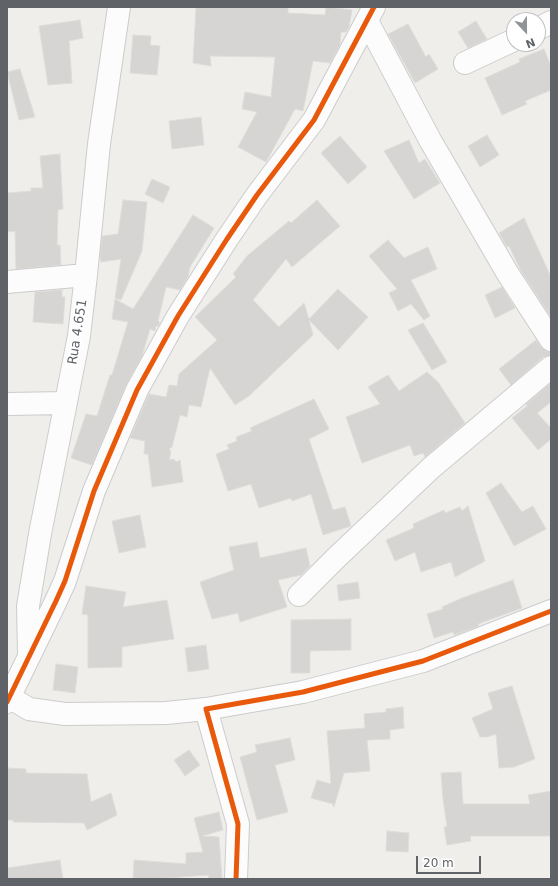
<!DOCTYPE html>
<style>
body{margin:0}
#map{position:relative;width:558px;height:886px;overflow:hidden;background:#efeeea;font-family:"DejaVu Sans",sans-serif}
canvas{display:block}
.frame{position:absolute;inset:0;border:8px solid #5f6368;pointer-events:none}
.north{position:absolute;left:506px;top:12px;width:40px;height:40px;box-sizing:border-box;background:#fff;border:1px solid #bfc1c3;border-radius:50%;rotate:158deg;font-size:11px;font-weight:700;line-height:16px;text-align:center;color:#5f6368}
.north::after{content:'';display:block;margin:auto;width:14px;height:18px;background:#919496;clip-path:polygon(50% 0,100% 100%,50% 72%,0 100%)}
.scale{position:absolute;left:416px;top:856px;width:65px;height:18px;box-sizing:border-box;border:2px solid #5f6368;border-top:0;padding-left:5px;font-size:12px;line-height:14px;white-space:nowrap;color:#5f6368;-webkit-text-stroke:3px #fff;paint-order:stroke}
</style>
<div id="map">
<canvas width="558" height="886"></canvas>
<div class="frame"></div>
<div class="north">N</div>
<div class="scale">20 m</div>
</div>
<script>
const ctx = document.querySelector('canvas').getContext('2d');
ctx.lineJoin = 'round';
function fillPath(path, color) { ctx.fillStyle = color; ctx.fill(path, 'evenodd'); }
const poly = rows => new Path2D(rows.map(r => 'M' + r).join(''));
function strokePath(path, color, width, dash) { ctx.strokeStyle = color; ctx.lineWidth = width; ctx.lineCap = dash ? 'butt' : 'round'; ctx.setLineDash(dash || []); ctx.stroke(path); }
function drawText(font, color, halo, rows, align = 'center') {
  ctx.font = font + ' "DejaVu Sans",sans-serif'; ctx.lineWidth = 3.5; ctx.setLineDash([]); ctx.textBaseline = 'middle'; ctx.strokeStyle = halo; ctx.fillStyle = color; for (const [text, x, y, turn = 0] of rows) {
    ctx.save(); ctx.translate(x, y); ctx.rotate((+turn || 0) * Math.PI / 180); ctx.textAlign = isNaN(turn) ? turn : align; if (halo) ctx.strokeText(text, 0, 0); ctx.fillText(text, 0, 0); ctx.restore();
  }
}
const building = poly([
 [196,7,288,7,288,13,325,15,326,7,352,10,349,27,346,32,341,32,340,45,330,63,313,61,303,111,295,109,266,162,238,147,257,112,242,109,245,92,271,97,275,57,210,56,211,66,193,63,196,7],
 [80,20,83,38,69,41,72,83,48,85,39,26,80,20],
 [476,21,487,39,468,48,458,32,476,21],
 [408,24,426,57,429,54,438,69,415,83,388,34,408,24],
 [133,35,151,36,150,45,160,46,157,75,130,73,133,35],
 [544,49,551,66,551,90,525,101,527,104,502,115,485,78,520,62,519,59,544,49],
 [20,69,35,117,19,120,7,72,20,69],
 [201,117,204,145,172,149,169,121,201,117],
 [487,135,499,155,480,167,468,146,487,135],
 [340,136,367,167,348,184,321,153,340,136],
 [409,140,419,163,425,159,440,183,414,199,384,151,409,140],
 [60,154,63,209,58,210,57,245,60,245,61,265,16,269,15,231,7,232,7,193,31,191,31,188,43,188,40,156,60,154],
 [152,179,170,187,163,203,145,194,152,179],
 [123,200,147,202,142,251,121,300,115,298,121,259,101,262,100,257,102,236,118,234,123,200],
 [317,200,340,226,292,267,286,259,253,300,279,327,304,303,309,319,338,289,368,317,338,350,309,320,313,335,249,396,235,405,210,368,201,407,189,405,187,417,180,415,172,447,169,449,171,452,169,460,174,459,176,462,180,460,183,482,152,487,148,454,144,454,145,441,130,438,149,394,166,397,169,385,177,386,179,374,217,340,195,317,236,277,233,274,247,256,289,221,291,223,317,200],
 [193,215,214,228,190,267,188,277,180,290,166,287,158,321,160,323,158,326,156,326,155,331,150,329,142,356,126,385,92,465,71,458,86,414,97,416,110,375,112,375,128,322,112,319,115,299,133,309,193,215],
 [524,218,551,277,551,317,521,271,509,246,507,247,499,233,524,218],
 [388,240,404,258,428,247,437,269,411,280,430,316,424,320,411,304,398,311,389,293,397,289,369,256,388,240],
 [502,287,515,308,495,318,485,295,502,287],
 [62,290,62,297,65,297,63,324,33,322,35,292,62,290],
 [423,323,447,362,432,370,408,330,423,323],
 [536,340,541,347,546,351,551,352,551,355,543,357,511,385,499,369,536,340],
 [427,372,438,382,465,423,425,457,423,453,414,456,410,445,362,463,346,417,380,404,368,387,388,375,399,391,427,372],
 [551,383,551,402,537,413,551,428,551,439,538,450,512,418,527,406,526,404,551,383],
 [314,399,329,429,309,439,333,510,345,507,351,526,323,535,311,494,292,501,291,498,259,508,251,484,228,491,216,454,229,449,227,445,237,441,236,437,252,431,250,428,314,399],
 [501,483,522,512,533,506,546,529,514,546,486,493,501,483],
 [468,506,485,561,455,577,451,562,421,572,415,552,395,561,386,540,414,528,413,524,444,510,445,513,460,507,462,511,468,506],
 [140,515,146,547,119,553,112,521,140,515],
 [257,542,260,558,306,548,310,566,301,575,278,580,287,607,240,622,238,613,212,619,200,582,234,570,229,547,257,542],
 [513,580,522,608,478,624,479,626,454,635,453,632,434,638,427,614,443,609,442,607,462,598,513,580],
 [358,582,360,598,339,601,337,585,358,582],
 [86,586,126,592,123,607,167,600,174,639,122,647,122,667,88,668,88,615,82,614,86,586],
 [351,619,351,650,310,651,310,673,291,673,291,620,351,619],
 [206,645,209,669,188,672,185,648,206,645],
 [56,664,78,667,75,693,53,690,56,664],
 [512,686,535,759,514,767,499,768,496,734,487,737,480,737,472,718,493,709,488,693,512,686],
 [403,707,404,728,390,730,390,739,367,740,370,771,344,773,334,807,333,806,333,804,311,798,317,780,331,784,327,731,365,728,364,714,386,712,386,709,403,707],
 [290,738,295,760,275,765,288,812,257,820,240,757,257,752,255,745,290,738],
 [189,750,200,765,185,776,174,760,189,750],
 [7,768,26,769,26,773,87,774,91,802,111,793,117,815,87,830,84,823,13,822,13,820,7,820,7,768],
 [461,772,463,804,530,804,528,795,551,791,551,836,470,836,471,841,447,845,444,827,447,827,443,799,441,773,461,772],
 [219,812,223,830,202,836,219,837,222,879,209,879,208,875,154,879,133,879,134,860,186,864,186,853,203,852,194,818,219,812],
 [387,831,409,833,408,852,386,851,387,831],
 [60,860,63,879,7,879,7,868,60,860]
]);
const minor = poly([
 [367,21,430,140,508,274,551,340],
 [538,29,551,22],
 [465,63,514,40],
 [7,282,86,275],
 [7,404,66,403],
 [299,595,336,558,431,468,551,367],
 [29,653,28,606,40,534,79,336,86,275,99,144,119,7],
 [9,697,29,709,65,714,166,713,206,709],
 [7,702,56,601,65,581,94,491,137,390,178,316,227,239,257,195,314,120,374,7],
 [236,879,238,824,206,709,303,692,423,661,551,611]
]);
const cycleway = poly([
 [7,702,56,601,65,581,94,491,137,390,178,316,227,239,257,195,314,120,374,7],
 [236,879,238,824,206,709,303,692,423,661,551,611]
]);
const streetNames = [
 ["Rua 4.651",78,332,-81]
];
fillPath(building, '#d6d5d3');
strokePath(building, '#deddd9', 1);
strokePath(minor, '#cbcccc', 24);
strokePath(minor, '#fdfcfc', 22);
strokePath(cycleway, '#e8590c', 5);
drawText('13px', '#5f6368', '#fff', streetNames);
</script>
